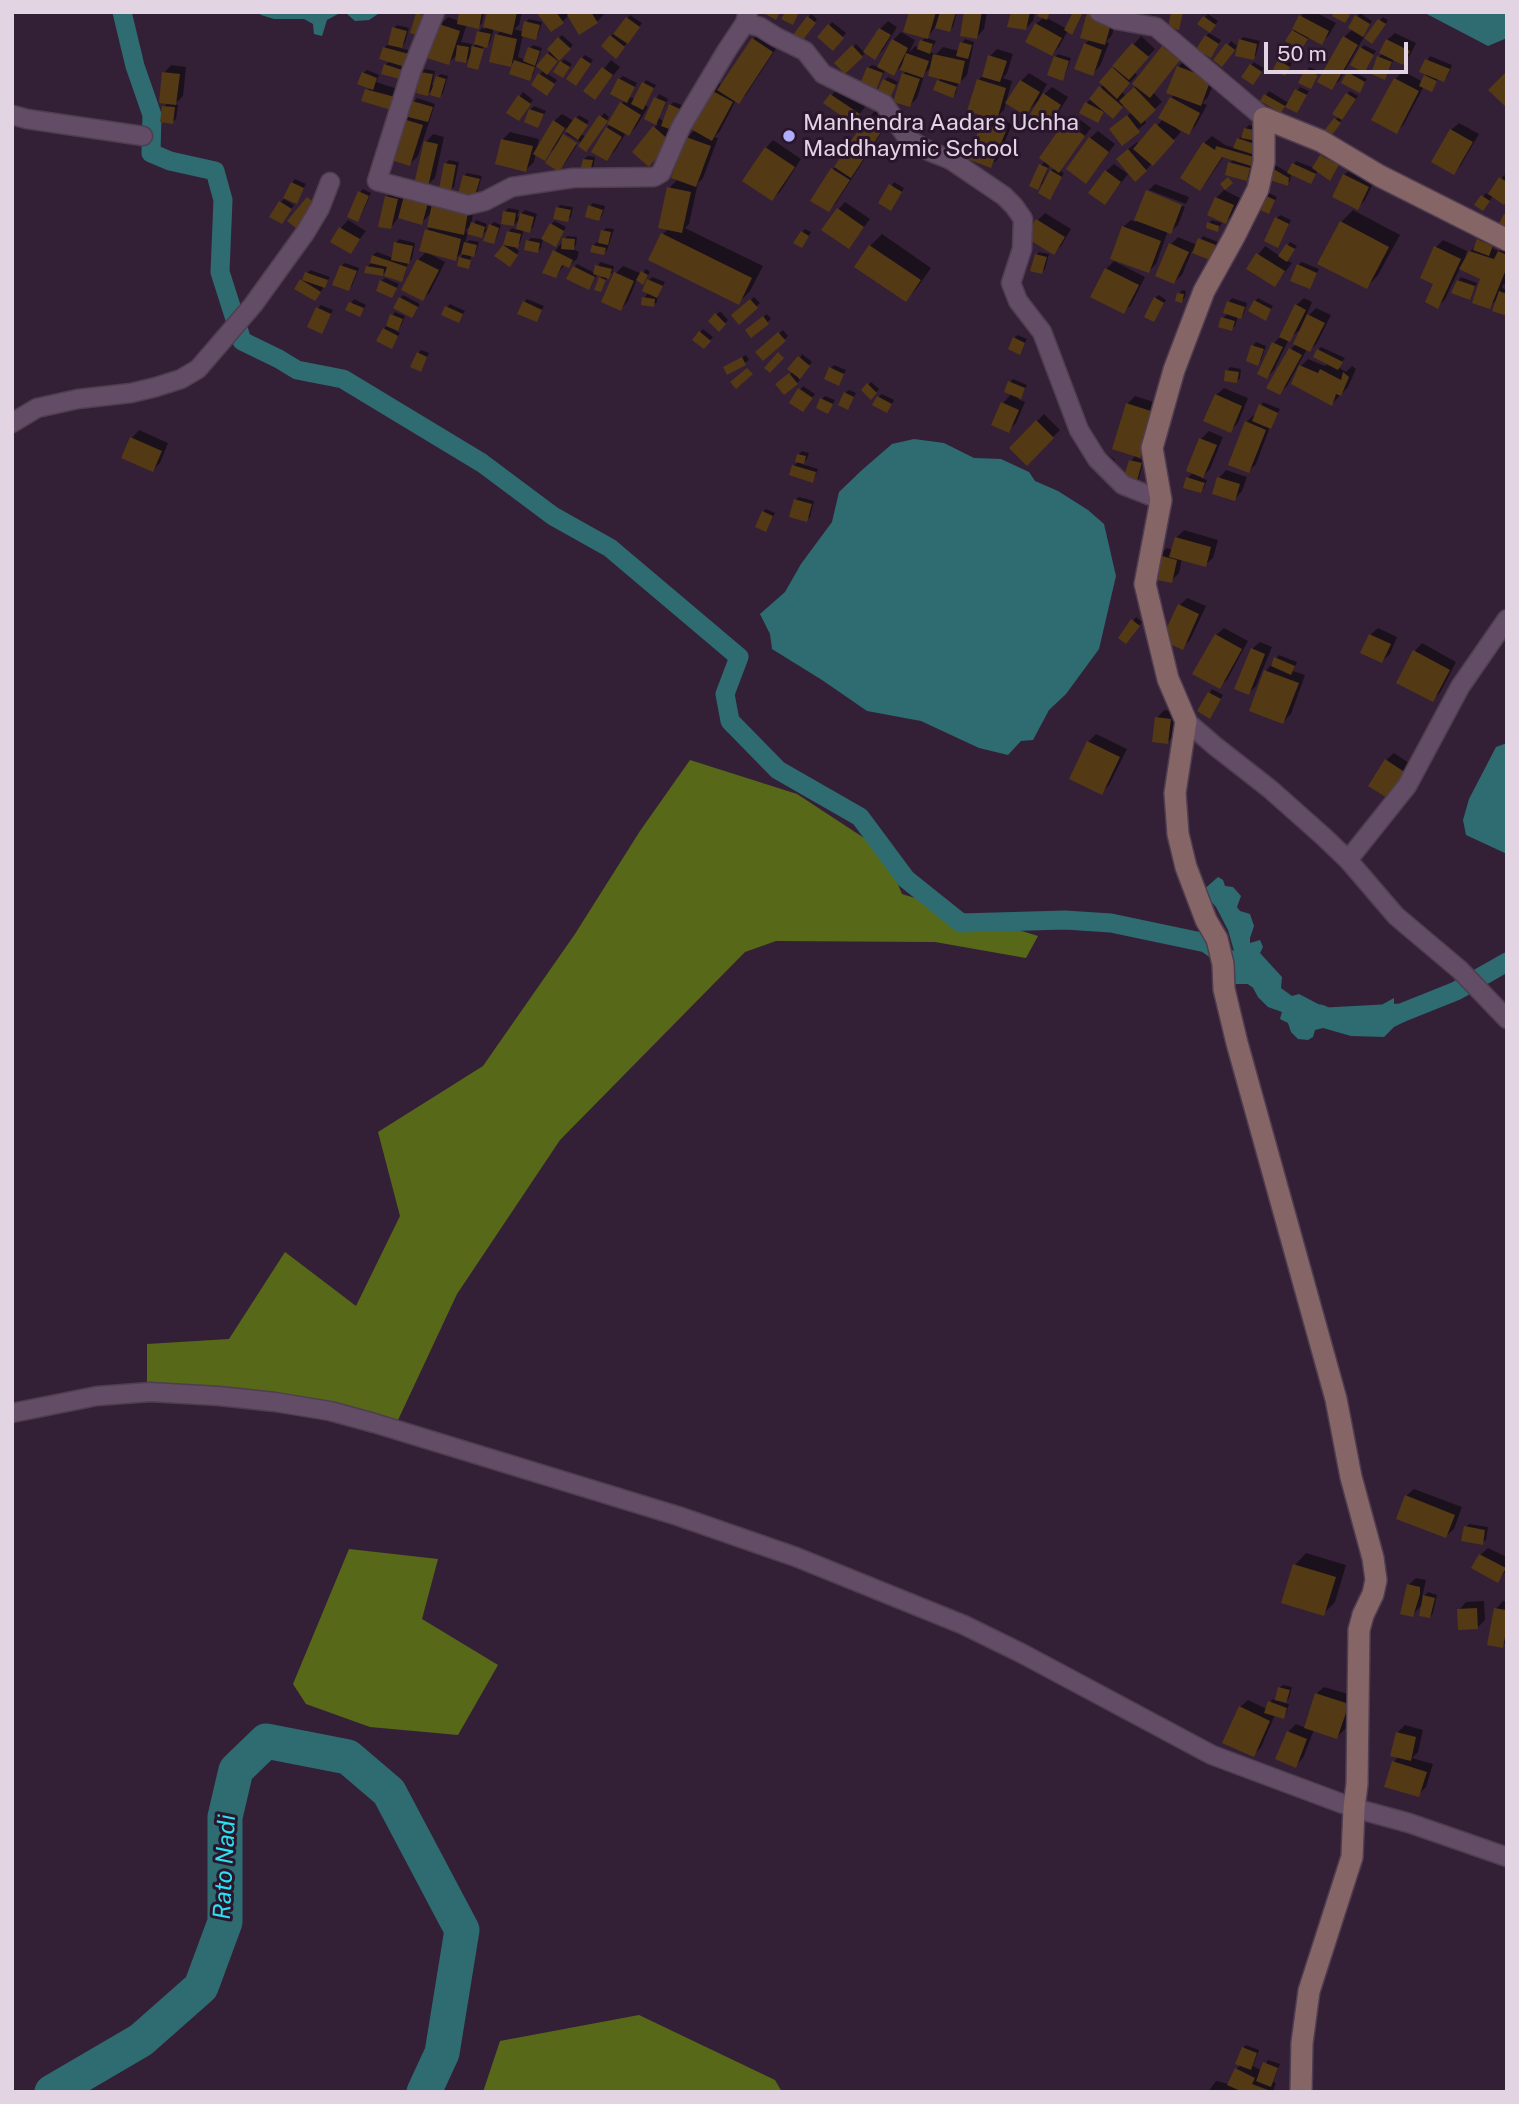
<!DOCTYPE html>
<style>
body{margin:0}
#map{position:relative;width:1519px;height:2104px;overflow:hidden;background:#342036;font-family:"Public Sans",sans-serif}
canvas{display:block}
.frame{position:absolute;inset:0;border:14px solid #e2d4e3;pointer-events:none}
.scale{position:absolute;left:1264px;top:42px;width:144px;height:32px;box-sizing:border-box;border:4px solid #e2d4e3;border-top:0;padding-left:9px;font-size:21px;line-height:24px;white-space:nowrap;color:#e2d4e3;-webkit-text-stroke:5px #2a162c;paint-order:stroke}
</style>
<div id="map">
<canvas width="1519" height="2104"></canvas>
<div class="frame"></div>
<div class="scale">50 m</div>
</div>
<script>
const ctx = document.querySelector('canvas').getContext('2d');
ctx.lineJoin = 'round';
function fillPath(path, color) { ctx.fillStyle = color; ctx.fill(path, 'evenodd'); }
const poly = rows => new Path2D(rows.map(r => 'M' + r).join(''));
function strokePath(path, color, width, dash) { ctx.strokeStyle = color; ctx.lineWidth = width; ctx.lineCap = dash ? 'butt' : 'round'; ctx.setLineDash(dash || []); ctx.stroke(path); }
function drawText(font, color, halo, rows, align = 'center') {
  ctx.font = font + ' "Public Sans",sans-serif'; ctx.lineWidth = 6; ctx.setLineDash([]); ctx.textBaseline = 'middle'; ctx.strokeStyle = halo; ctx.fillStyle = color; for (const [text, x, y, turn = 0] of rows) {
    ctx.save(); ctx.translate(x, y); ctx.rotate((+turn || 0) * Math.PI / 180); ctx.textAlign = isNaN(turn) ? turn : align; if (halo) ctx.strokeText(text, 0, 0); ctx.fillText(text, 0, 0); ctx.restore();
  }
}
const forest = poly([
 [690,760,797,794,884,851,902,894,1038,936,1026,958,935,942,776,941,745,952,560,1140,457,1294,398,1420,276,1393,147,1387,147,1344,229,1339,285,1252,356,1306,400,1216,378,1132,483,1066,575,934,640,831],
 [349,1549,438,1559,422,1619,498,1665,458,1735,370,1727,306,1704,293,1684],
 [639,2015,775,2080,782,2092,483,2092,500,2041]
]);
const water = poly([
 [258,12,381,12,369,20,355,21,346,13,338,14,327,20,322,36,314,34,313,24,304,19,274,19,261,15],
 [1423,12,1507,12,1507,38,1488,46],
 [914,439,944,443,974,458,1001,459,1029,472,1035,481,1058,491,1088,510,1104,524,1116,576,1099,649,1066,694,1049,710,1033,740,1021,741,1008,755,979,748,921,721,867,711,822,680,772,649,770,634,760,614,785,592,801,564,832,522,839,492,862,470,892,444],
 [1507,743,1507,854,1466,835,1463,820,1469,799,1496,747],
 [1218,877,1223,880,1225,886,1233,887,1241,896,1237,907,1240,911,1250,914,1254,926,1250,938,1250,943,1260,940,1263,947,1260,953,1282,977,1281,988,1292,996,1299,994,1341,1016,1356,1018,1369,1017,1376,1008,1394,998,1394,1007,1397,1013,1408,1020,1394,1027,1384,1037,1351,1036,1323,1028,1315,1030,1313,1037,1308,1040,1298,1039,1291,1032,1288,1023,1280,1019,1282,1012,1268,1007,1258,997,1251,984,1233,984,1232,978,1235,972,1236,958,1228,930,1216,907,1202,891]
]);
const shadow = poly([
 [461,12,484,12,482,23,478,27,467,24,461,42,472,44,470,50,477,43,478,32,482,28,485,29,489,12,522,12,519,25,514,29,524,32,526,22,529,19,542,22,538,35,535,38,523,35,518,57,525,60,530,48,533,45,542,48,533,75,529,79,512,73,516,60,510,65,497,35,501,30,494,28,490,42,487,45,485,40,478,68,472,55,466,61,458,54,448,63,440,25,448,17,459,21],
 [538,12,568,12,570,15,572,12,603,12,604,14,597,22,569,15,562,22],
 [911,12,957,12,953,27,949,30,936,26,927,38,936,41,930,52,936,54,943,47,959,51,962,43,965,39,974,42,967,75,958,84,956,93,953,96,939,81,941,78,932,66,925,73,917,98,910,105,903,74,907,71,905,62,893,74,886,69,876,88,868,68,872,65,879,67,893,40,901,32,915,40,909,53,915,46,920,48,922,41,926,37],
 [966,12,987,12,984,29,977,37],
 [1012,12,1035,12,1033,21,1025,29],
 [1041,12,1051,12,1047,18,1067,29,1075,12,1084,12,1075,29,1072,33,1068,30,1059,47,1052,54,1036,24,1044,17],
 [1090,12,1118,13,1112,35,1106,42,1109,43,1100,66,1092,74,1085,44,1090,39,1088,14],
 [1304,12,1315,12,1336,23,1329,35,1322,42,1310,36,1304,46,1298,47,1288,61,1292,63,1288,70,1275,68,1284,56,1293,31],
 [1360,13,1372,21,1362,36,1364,37,1339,81,1331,88,1344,37,1353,29,1356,17],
 [811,14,817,19,805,36,808,18],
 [1208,14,1218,21,1213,28,1205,17],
 [630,15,642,23,619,53,611,36],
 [1383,17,1388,20,1375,39,1380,20],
 [888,21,897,27,883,50,875,58,880,29],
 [832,22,846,33,833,49,819,37],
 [397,25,409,28,405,43,400,48,411,51,402,74,399,77,385,65,390,61,384,48,388,44,390,45,394,28],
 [761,32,779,44,746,95,738,102,736,100,720,131,714,137,718,138,703,178,698,183,689,224,685,228,763,266,750,291,738,303,663,234,669,228,669,188,678,179,687,137,695,130,711,91,718,83,723,85,753,39],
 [1209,33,1221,40,1214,53,1206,36],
 [1395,33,1416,43,1410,55,1403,63,1394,58,1388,74,1384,78,1379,57,1383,53,1387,40],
 [562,35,573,45,546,73,557,80,550,90,540,74,544,70,548,54,551,50,549,48],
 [1141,36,1155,49,1134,72,1137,75,1122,92,1126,96,1137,85,1163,47,1171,40,1186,52,1153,92,1162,102,1144,119,1146,123,1122,143,1119,122,1132,112,1125,104,1120,109,1105,110,1101,118,1087,103,1104,84,1101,82],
 [1243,37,1260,41,1256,55,1253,58,1240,40],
 [1231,41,1237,46,1225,62,1216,60],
 [856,44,865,53,845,72,837,63],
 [1364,45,1376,51,1364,71,1359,50],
 [997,49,1013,54,1007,73,1003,78,1012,81,1004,110,996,118,1012,124,998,159,990,166,984,123,991,116,978,80,984,75,990,56],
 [1058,54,1071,58,1065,75,1062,79,1055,57],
 [585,55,593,60,579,80,582,58],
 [1430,56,1452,65,1447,77,1444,80,1439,78,1432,89,1424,86,1404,124,1397,132,1395,79,1403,71,1423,82,1427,73,1421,71],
 [564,59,572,64,566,73,561,63],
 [1186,59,1218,72,1208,97,1202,103,1207,105,1196,125,1189,133,1175,127,1181,132,1146,170,1126,151,1137,142,1139,145,1163,119,1171,98,1175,94,1178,67],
 [611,60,620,67,595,98,586,91],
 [1254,62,1264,68,1256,80,1251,65],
 [171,65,186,67,183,96,175,104,178,105,176,119,172,122,164,107,168,102,164,73],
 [1310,67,1320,72,1311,87,1307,70],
 [425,69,435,71,432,85,435,86,437,77,441,74,448,76,443,93,440,96,434,87,428,94,422,73],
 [367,70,379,75,376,82,401,90,398,101,364,100,370,86,363,73],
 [1351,70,1367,79,1359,91,1348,73],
 [1029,73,1047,84,1039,99,1052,87,1068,97,1056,116,1048,124,1038,101,1025,114,1007,103,1021,81],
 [623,76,637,83,630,97,635,99,646,80,656,85,645,105,648,107,636,127,629,134,626,133,614,152,607,159,607,128,625,99,619,79],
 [888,77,898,82,890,95,885,80],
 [838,87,866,106,853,122,826,103],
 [1300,87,1309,91,1297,111,1285,105,1284,107,1263,100,1269,91,1289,103],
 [1350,91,1358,96,1334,131,1327,131,1339,116,1347,94],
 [523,92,533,100,522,116,508,112],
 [659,94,668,99,659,118,664,122,670,105,674,102,682,105,675,125,676,132,656,157,654,128,658,124,646,118],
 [417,98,435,104,418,156,410,164,405,120,410,115,414,102],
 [534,106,546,111,538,126,530,110],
 [877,109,891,118,836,203,829,210,833,169,839,163,870,116],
 [604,113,609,117,589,147,566,134,569,131,565,129,560,138,563,137,577,145,566,162,559,170,554,149,544,158,536,153,534,162,526,170,503,139,510,132,539,139,537,149,554,121,562,114,574,121,579,115,589,121,581,134,586,137],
 [1074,115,1091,128,1059,170,1064,173,1050,198,1051,171,1055,167,1050,164,1042,184,1037,188,1031,185,1066,122],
 [1459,123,1479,134,1461,165,1454,173,1451,130],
 [1249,125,1261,128,1255,149,1251,153,1256,154,1250,164,1253,165,1250,176,1246,179,1230,163,1234,159,1224,156,1207,181,1200,189,1204,143,1212,136,1225,145,1235,148,1238,139,1242,136,1244,136,1245,129],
 [1098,131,1115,144,1093,174,1090,138],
 [433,134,444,137,435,178,427,185,426,142],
 [773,140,801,159,780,192,772,199,766,148],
 [1324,153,1341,162,1333,176,1318,170,1311,182,1291,173,1290,181,1287,184,1272,168,1275,165,1289,173,1296,161,1314,168],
 [588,156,595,157,593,168,590,171,584,159],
 [449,160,459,162,454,187,451,190,446,163],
 [1114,164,1128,174,1105,203,1106,171],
 [1352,168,1375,179,1365,200,1358,207,1344,175],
 [467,173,482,176,477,193,474,197,464,176],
 [1504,175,1507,177,1507,199,1493,196,1486,206,1477,205,1486,193,1489,195],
 [295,179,306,184,296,202,292,183],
 [894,182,904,188,894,205,880,202],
 [1155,184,1189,197,1186,204,1149,190],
 [363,189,371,193,361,216,358,220,360,192],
 [394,189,405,192,403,201,413,190,434,196,431,207,441,197,475,204,471,225,465,231,470,232,476,220,487,224,485,230,494,222,501,225,496,239,493,242,489,228,481,236,468,232,465,244,469,240,479,242,476,252,475,254,472,251,469,267,459,265,463,252,455,259,430,253,430,254,445,262,430,292,423,299,404,289,418,260,426,252,426,230,429,228,432,212,421,223,399,217,391,227,387,197],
 [1148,190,1148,193,1185,207,1178,225,1170,232,1168,231,1156,264,1149,271,1123,227,1131,220,1136,222],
 [1224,190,1240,198,1233,214,1226,222,1216,198],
 [1269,193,1277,197,1268,212,1266,196],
 [284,199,294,205,285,219,281,202],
 [845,202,870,219,849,247,838,210],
 [593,203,605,206,602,216,599,219,590,206],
 [560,205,573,207,571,217,567,220,557,208],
 [508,208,519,210,517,218,525,210,537,214,533,227,530,231,524,229,520,243,515,248,519,251,513,261,503,246,508,232,512,228,517,230,521,218,514,225,505,212],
 [1353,210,1400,235,1378,275,1367,287,1341,222],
 [1045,213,1071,229,1061,246,1053,253,1037,221],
 [1280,215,1291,220,1278,246,1277,218],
 [348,220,366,231,350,252,333,241,341,228],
 [1212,220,1222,223,1217,230,1209,223],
 [555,221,566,227,558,241,551,224],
 [606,228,614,229,607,250,604,253,594,245,597,242,600,243,603,231],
 [805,229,811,232,805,242,802,232],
 [882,234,931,268,917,288,906,300,870,246],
 [567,236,577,237,576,245,573,249,579,252,577,259,569,266,565,264,556,276,555,251],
 [1203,236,1218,242,1213,255,1210,258,1192,251,1182,275,1174,282,1171,244,1178,237,1197,245],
 [1482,237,1495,242,1493,249,1499,251,1507,244,1507,275,1505,280,1507,278,1507,285,1503,284,1502,288,1507,290,1507,314,1499,297,1489,307,1482,278,1460,268,1445,299,1438,307,1435,283,1436,247,1443,240,1467,251,1465,258],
 [531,238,543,239,541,248,538,251,527,241],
 [399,239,415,243,412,259,408,263,404,277,401,280,388,269,383,274,367,267,371,263,373,255,377,252,393,258,396,243],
 [1290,242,1297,246,1286,260,1292,263,1275,285,1248,268,1265,246,1280,256],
 [1039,252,1049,254,1045,269,1041,272,1036,255],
 [1114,261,1145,277,1131,305,1123,312,1106,269],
 [600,262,614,266,612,273,608,276,601,290,600,278,603,275,598,273,589,288,574,267,577,264,595,273],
 [1302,262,1319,269,1310,287,1298,265],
 [345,263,359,268,352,286,349,289,341,266],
 [623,266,642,274,646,269,650,272,646,279,637,279,628,301,621,309,616,273],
 [310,270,330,277,318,296,301,280],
 [652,277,665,282,658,295,657,302,653,305,644,298,649,292,649,280],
 [1461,277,1477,283,1469,298,1458,281],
 [385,278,399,284,392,296,381,281],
 [1182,290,1186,291,1185,297,1182,301,1179,294],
 [403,295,420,304,412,316,400,298],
 [1159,295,1166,300,1154,320,1155,298],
 [754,297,760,303,739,322,733,315],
 [1232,298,1247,303,1244,313,1241,317,1238,316,1235,326,1231,329,1223,318,1228,313,1229,302],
 [1258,298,1273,306,1265,318,1255,301],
 [1304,298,1312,302,1305,319,1316,308,1331,315,1317,343,1310,350,1307,349,1287,386,1279,393,1269,387,1291,349,1296,344,1301,329,1289,339,1274,370,1267,377,1274,343,1282,335,1296,305],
 [354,299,366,305,360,315,347,309],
 [527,299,544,306,536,320,524,302],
 [450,304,465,311,459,321,447,307],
 [321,305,333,310,321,332,318,308],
 [720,311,728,320,719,329,710,321],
 [395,312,405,316,401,326,396,331,400,333,391,347,384,329],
 [767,314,771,319,752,335,751,327],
 [703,329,713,337,704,347,700,332],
 [783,330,788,336,764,359,758,352],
 [1018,335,1027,339,1020,352,1014,338],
 [1256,342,1266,346,1261,360,1257,363,1253,346],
 [1321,347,1345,358,1338,367,1346,372,1352,366,1356,369,1348,387,1332,404,1301,366,1308,359,1325,366,1328,363,1318,350],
 [421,350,429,353,420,369,418,353],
 [802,354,812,362,798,378,800,380,797,383,781,381,793,372],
 [746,355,749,360,728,373,725,368],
 [834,365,846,370,838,384,831,368],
 [1230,367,1241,369,1240,378,1237,381,1227,371],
 [1013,379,1027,385,1023,393,1018,399,1025,402,1016,423,1008,431,1003,403,1012,393,1010,382],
 [871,382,879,389,871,398,863,390],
 [803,386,815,394,806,407,791,402],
 [1224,388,1248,398,1238,423,1230,431,1216,395],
 [849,390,856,393,848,408,845,393],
 [882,394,894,400,890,408,878,397],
 [825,396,835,400,828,412,822,399],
 [1135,396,1160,404,1147,448,1137,458,1144,460,1139,478,1136,482,1131,461,1136,455,1127,404],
 [1263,402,1280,409,1270,427,1256,464,1249,471,1246,422,1254,415,1256,416],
 [1044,414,1060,430,1027,463,1011,448],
 [139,430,168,443,160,463,153,470,132,438],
 [1209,431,1223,437,1210,469,1201,478,1207,480,1204,488,1201,491,1188,478,1193,472,1188,470,1201,439],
 [1099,448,1115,460,1109,468],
 [802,451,809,453,807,459,802,464,818,469,813,481,794,466,799,461,798,455],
 [1226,470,1247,477,1242,491,1235,499,1219,478],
 [799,497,814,501,810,517,806,520,795,500],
 [766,509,775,513,766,530,763,512],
 [1184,530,1218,540,1213,558,1205,565,1182,559,1179,573,1171,581,1159,555,1167,548,1173,550,1176,538],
 [1187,598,1206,606,1190,640,1182,648,1180,605],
 [1136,617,1142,622,1129,639,1133,621],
 [1224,628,1248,641,1227,680,1219,687,1216,635],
 [1378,628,1397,637,1390,654,1382,661,1370,635],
 [1260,642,1272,647,1256,686,1249,693,1252,649],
 [1422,643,1456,662,1440,693,1432,700,1415,651],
 [1279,655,1297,662,1293,671,1305,675,1291,714,1283,722,1266,671],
 [1212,689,1223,695,1213,713,1199,710],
 [1164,710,1178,712,1175,735,1167,743,1157,718],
 [1096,734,1127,749,1109,785,1102,792,1088,742],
 [1394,753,1412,765,1396,789,1386,760],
 [1414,1489,1462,1507,1454,1529,1446,1536,1406,1496],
 [1469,1524,1488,1527,1486,1540,1482,1543,1466,1527],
 [1488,1548,1507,1557,1507,1570,1498,1580,1480,1555],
 [1306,1553,1346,1565,1335,1602,1323,1614,1295,1565],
 [1416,1578,1426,1580,1422,1598,1428,1592,1437,1595,1433,1613,1430,1617,1423,1604,1412,1615,1408,1585],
 [1484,1601,1485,1620,1478,1627,1459,1610,1466,1602],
 [1503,1601,1507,1602,1507,1641,1502,1646,1496,1609],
 [1283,1685,1292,1687,1289,1698,1284,1703,1289,1704,1286,1714,1283,1717,1275,1715,1261,1747,1254,1755,1240,1707,1248,1700,1267,1709,1272,1699,1277,1701,1279,1688],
 [1324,1687,1355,1696,1345,1729,1337,1737,1314,1730,1303,1758,1295,1766,1288,1732,1296,1724,1306,1728,1316,1694],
 [1405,1725,1423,1730,1418,1752,1412,1758,1433,1764,1426,1787,1418,1795,1394,1762,1399,1756,1397,1733],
 [1246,2045,1259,2050,1253,2066,1262,2071,1268,2060,1280,2064,1273,2082,1276,2083,1273,2091,1208,2092,1216,2081,1229,2084,1236,2069,1241,2065,1243,2048]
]);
const canal = poly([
 [122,12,135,66,152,115,151,153,170,161,215,171,223,200,220,272,242,341,279,359,297,370,343,379,482,463,553,516,610,548,739,657,725,694,730,721,778,770,860,817,906,879,961,923,1065,920,1111,923,1206,943,1257,979],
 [1320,1014,1327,1017,1401,1013,1456,991,1507,962]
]);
const river = poly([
 [52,2092,141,2040,201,1987,225,1922,225,1817,236,1770,266,1741,348,1757,389,1792,462,1930,442,2053,424,2092]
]);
const building = poly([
 [459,12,482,12,479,29,457,24],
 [487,12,517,12,512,35,483,27],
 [536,12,556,12,564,23,551,32],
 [572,12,591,12,598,23,579,35,567,15],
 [762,12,780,12,776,20],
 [785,12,799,12,793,25,781,19],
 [909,12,936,12,928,39,903,32],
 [940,12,956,12,950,32,935,28],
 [964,12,982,12,977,39,960,36],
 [1011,12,1030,12,1026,30,1007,27],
 [1039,12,1050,12,1047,20,1037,16],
 [1073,12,1083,13,1072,35,1064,30],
 [1171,12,1183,12,1179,30,1168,27],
 [1334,12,1345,12,1350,15,1345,23,1332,16],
 [416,13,425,16,419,36,410,33],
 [1087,13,1112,20,1105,45,1080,38],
 [1299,15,1329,31,1322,45,1292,29],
 [1355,15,1370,24,1363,37,1348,28],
 [807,16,816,23,802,41,793,35],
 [1203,16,1216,25,1210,33,1197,24],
 [626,17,640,27,628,44,613,34],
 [1378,19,1386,24,1372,44,1364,38],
 [524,21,540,25,536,40,521,36],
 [1035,23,1062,38,1052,56,1025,42],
 [439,24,460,31,449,65,427,58],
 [828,24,844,38,833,51,817,37],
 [392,27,407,31,402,48,388,45],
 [879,28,891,35,875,60,863,52],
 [1292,30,1308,39,1301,51,1285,41],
 [477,31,491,34,487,48,474,44],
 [495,34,517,39,511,67,489,62],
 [610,35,625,47,616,59,601,46],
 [1205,35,1219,44,1211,58,1196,49],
 [1343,36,1358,45,1332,90,1317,82],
 [558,37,571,49,559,61,547,49],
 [752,38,773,52,739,104,717,90],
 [892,39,908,48,894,76,877,67],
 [1239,39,1257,44,1254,60,1235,56],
 [1386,39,1410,51,1403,65,1379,53],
 [920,40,933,44,930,54,917,49],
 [960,42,972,45,968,59,956,56],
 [1084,43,1102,50,1093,76,1074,69],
 [1132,43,1149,57,1129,80,1112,66],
 [1226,43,1235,50,1222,67,1213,60],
 [1286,44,1296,50,1290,61,1280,56],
 [457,45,469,47,466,63,455,61],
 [852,45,863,57,845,74,834,63],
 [472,46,484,49,478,70,467,67],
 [1162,46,1180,60,1150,98,1132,84],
 [383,47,409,54,405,67,379,59],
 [528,47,540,51,535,66,523,61],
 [1360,47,1374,55,1364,73,1350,65],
 [547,53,558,61,547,75,536,66],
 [906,53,929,61,923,78,900,70],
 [933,54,965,61,960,84,928,76],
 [988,55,1007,61,1000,82,982,77],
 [1054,56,1069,61,1063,81,1047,75],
 [1377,56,1392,62,1385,80,1371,74],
 [581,57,591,64,576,86,566,79],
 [1425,59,1450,69,1444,82,1419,72],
 [514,60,535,67,530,81,509,74],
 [1278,60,1290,67,1285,76,1273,69],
 [560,61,570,67,563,78,553,72],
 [384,64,402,70,399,79,381,74],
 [1250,64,1262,72,1253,85,1241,77],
 [1177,66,1211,79,1201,106,1166,93],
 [602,67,613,75,595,100,583,91],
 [867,67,883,73,876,90,860,84],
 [1112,67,1130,83,1117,99,1099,82],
 [1305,69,1318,75,1311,89,1298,83],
 [1507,71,1507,108,1488,90],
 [162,72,180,74,176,105,159,103],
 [362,72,377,78,373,90,357,84],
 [420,72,433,74,428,96,416,93],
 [1347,72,1365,82,1360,93,1341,83],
 [538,73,555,84,547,96,531,85],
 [902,73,920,79,910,107,893,102],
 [1424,75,1437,81,1432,92,1419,86],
 [436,76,446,79,440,98,430,95],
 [618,78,635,87,627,103,610,94],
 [1394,78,1419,91,1397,134,1371,120],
 [883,79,896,85,890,98,877,92],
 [977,79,1006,88,997,120,967,111],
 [937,80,957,87,953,98,933,90],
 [1020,80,1040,92,1026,116,1005,103],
 [642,82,654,88,643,110,631,104],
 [1099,86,1123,107,1113,119,1089,99],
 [1134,87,1156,110,1141,124,1119,101],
 [365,89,395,97,391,110,361,101],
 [709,89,733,102,712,141,689,128],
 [1295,89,1307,95,1297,113,1285,107],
 [1043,93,1061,105,1049,126,1030,114],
 [1346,93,1356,99,1342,120,1332,114],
 [830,94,860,114,853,124,823,103],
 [1264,94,1285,106,1281,113,1260,101],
 [518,95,531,104,519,121,506,113],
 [654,97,666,102,656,125,644,119],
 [1170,97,1200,113,1189,135,1158,118],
 [412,101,433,107,428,122,408,117],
 [620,102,641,115,629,136,607,124],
 [1085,102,1104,112,1098,123,1079,113],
 [669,104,680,109,672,130,661,126],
 [162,106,175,107,173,124,160,122],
 [529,109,544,114,538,128,524,122],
 [599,115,608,121,586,152,578,146],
 [868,115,885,126,851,178,834,167],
 [1127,115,1140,132,1122,146,1109,129],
 [575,117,588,125,578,140,565,131],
 [1334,118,1341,123,1331,136,1324,131],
 [403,119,423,125,410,166,391,160],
 [553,120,565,128,545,161,533,154],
 [1065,121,1085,136,1059,173,1039,158],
 [982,122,1006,131,991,168,967,159],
 [1155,123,1175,141,1153,166,1133,149],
 [653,126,670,141,649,167,632,152],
 [606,127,622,137,607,161,591,152],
 [1244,128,1259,131,1257,141,1241,138],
 [1450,129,1473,142,1454,175,1431,162],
 [563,134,577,143,559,172,545,163],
 [686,137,711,146,696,187,671,178],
 [1089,137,1109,152,1086,184,1066,169],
 [1237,138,1255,144,1252,154,1233,148],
 [501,139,533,146,526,172,495,164],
 [424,141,438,144,428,187,414,184],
 [1203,142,1215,150,1216,146,1254,157,1251,166,1222,157,1200,191,1180,178],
 [765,147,795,167,772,201,742,181],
 [1128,149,1147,171,1135,182,1116,159],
 [1320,155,1339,165,1330,181,1312,168],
 [583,159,593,160,590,173,580,171],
 [1228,162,1250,168,1247,181,1225,175],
 [444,163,456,165,451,192,439,189],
 [1292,163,1316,174,1311,184,1287,173],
 [1039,164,1048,168,1038,190,1029,186],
 [1270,167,1289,178,1288,186,1267,179],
 [831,168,850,180,829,212,810,201],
 [1050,170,1062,177,1050,200,1038,193],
 [1105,170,1121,182,1105,205,1088,193],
 [1343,174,1369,187,1358,210,1332,197],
 [463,175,480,179,474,199,458,194],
 [1228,177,1233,183,1225,190,1220,184],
 [1499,177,1507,182,1507,200,1504,205,1488,194],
 [291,182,304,188,297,204,283,198],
 [889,184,902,192,891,211,878,203],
 [667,187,691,192,682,233,658,228],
 [1146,190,1182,205,1171,234,1134,220],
 [358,191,369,196,358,222,347,217],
 [1264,195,1275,200,1269,214,1258,209],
 [1481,195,1490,201,1483,211,1474,205],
 [385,196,398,199,391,229,378,227],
 [404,196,428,203,422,225,398,218],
 [307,197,317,205,297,229,287,221],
 [1215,197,1234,205,1226,224,1207,215],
 [279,201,292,209,282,224,269,217],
 [432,204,468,212,464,235,427,227],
 [588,205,603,210,599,221,585,217],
 [556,207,571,210,568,222,553,219],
 [837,208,864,227,849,249,821,230],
 [503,211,516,213,514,226,501,224],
 [520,213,534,217,530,233,516,229],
 [1504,214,1507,215,1507,232,1497,227],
 [1275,217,1289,224,1278,248,1264,241],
 [1036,219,1065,237,1054,255,1025,237],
 [1340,221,1389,247,1367,289,1317,264],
 [471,222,485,227,482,238,467,234],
 [1207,222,1219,226,1218,232,1206,228],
 [550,223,564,231,556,247,541,239],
 [489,224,499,228,494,244,483,241],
 [1122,226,1161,241,1149,273,1110,259],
 [339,227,360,239,351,254,330,242],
 [425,229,461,239,456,261,419,251],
 [601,230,611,232,608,245,598,243],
 [507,231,521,234,518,248,503,245],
 [801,231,809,236,802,248,793,243],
 [661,233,752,278,739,305,648,260],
 [562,238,575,239,574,250,561,249],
 [1198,238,1216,245,1210,260,1192,253],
 [1477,239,1493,246,1489,256,1473,250],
 [526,240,540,243,538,253,524,250],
 [394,242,413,246,409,264,391,260],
 [464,242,477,245,474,257,461,254],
 [1169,243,1189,252,1174,284,1155,276],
 [1286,244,1295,249,1287,262,1278,256],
 [503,245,518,255,510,267,494,256],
 [592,245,606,248,604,255,590,252],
 [869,245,921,280,906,302,854,267],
 [1434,246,1461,259,1438,309,1425,302,1433,284,1420,278],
 [553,250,573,260,569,268,562,265,556,278,542,273],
 [1469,251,1494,259,1498,251,1507,255,1507,267,1490,309,1472,303,1480,279,1459,269],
 [1256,253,1285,271,1275,287,1246,269],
 [1035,254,1047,257,1042,274,1030,271],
 [372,255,407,267,402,282,384,276,387,267,370,263],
 [459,257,471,260,469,269,457,266],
 [417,259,439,270,423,301,401,290],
 [1297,264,1317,273,1310,289,1290,281],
 [340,265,357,271,349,291,332,285],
 [595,265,612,269,609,279,593,274],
 [366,266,384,269,383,276,364,273],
 [573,266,595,277,589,290,566,279],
 [1105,268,1139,285,1124,314,1090,297],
 [641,271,648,275,643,285,636,280],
 [305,272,328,280,325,288,302,280],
 [614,272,634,281,621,311,601,302],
 [599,277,606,280,601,292,594,290],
 [300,279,321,292,315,301,294,289],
 [647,279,663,286,657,298,642,291],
 [380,280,397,288,392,298,376,291],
 [1457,280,1475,286,1470,300,1451,293],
 [1499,291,1507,294,1507,316,1492,311],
 [1177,293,1184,294,1182,303,1175,301],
 [399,297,418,307,412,318,393,308],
 [642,297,655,299,654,307,641,305],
 [1154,297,1164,303,1154,322,1144,317],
 [750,299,758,308,739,325,731,315],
 [1254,300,1271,309,1266,321,1248,311],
 [523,301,542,310,537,322,517,314],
 [1227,301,1245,307,1241,319,1223,313],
 [349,302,364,308,360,317,345,310],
 [1295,304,1306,310,1290,342,1279,337],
 [445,306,463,314,459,323,441,315],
 [316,307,331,314,322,334,307,327],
 [715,313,726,324,719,332,708,321],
 [390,314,403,319,398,331,386,326],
 [1307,314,1325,323,1310,352,1293,344],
 [763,316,769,324,751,338,745,330],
 [1221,317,1235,321,1232,331,1218,327],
 [383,328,398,336,392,349,376,341],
 [699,331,711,341,704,349,692,340],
 [778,332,786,341,763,361,755,352],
 [1013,337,1025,343,1020,355,1008,349],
 [1272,342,1283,347,1267,379,1257,374],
 [1251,345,1264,349,1258,366,1246,361],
 [1289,348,1302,355,1280,395,1266,388],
 [1317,349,1343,362,1338,370,1313,357],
 [417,352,427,357,421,372,410,367],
 [778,352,784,358,770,373,764,368],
 [798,356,810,366,800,379,787,369],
 [742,357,746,365,727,375,723,367],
 [1299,365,1318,373,1320,369,1341,380,1343,372,1349,377,1341,396,1336,394,1332,406,1291,384],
 [829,367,844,374,839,386,824,379],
 [747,368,753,374,736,389,730,382],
 [1225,370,1239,372,1237,383,1224,381],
 [789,373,798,384,784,395,775,384],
 [1008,381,1025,388,1021,399,1004,392],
 [867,383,877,393,871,400,861,390],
 [798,388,813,398,803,412,789,403],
 [844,392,854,397,848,410,838,405],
 [1215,394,1242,406,1231,433,1203,421],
 [877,396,892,404,887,413,872,405],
 [820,398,833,404,828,414,816,408],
 [1001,402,1019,410,1009,433,991,425],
 [1126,403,1154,412,1140,458,1112,449],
 [1259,404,1278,413,1271,429,1252,421],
 [1036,420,1054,438,1027,466,1009,448],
 [1245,421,1266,430,1249,473,1228,465],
 [130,437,162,451,153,472,121,458],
 [1199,438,1217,445,1203,478,1186,471],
 [797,454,806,456,804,464,795,462],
 [1129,460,1142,463,1136,484,1123,480],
 [792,465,816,472,813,483,789,475],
 [1186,477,1205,483,1201,493,1183,488],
 [1217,477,1240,484,1235,501,1212,494],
 [794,499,812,504,807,522,789,517],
 [762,511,773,516,766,532,755,527],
 [1175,537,1211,547,1206,567,1169,557],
 [1158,555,1177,560,1172,583,1153,579],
 [1178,604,1199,614,1183,650,1161,640],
 [1131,619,1140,626,1126,644,1118,638],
 [1215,634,1242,649,1220,689,1192,674],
 [1369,634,1391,644,1382,663,1360,653],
 [1251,648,1265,654,1249,695,1234,689],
 [1413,650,1450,670,1433,702,1396,683],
 [1274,657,1295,666,1291,675,1271,666],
 [1264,670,1299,683,1283,724,1249,711],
 [1208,692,1221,699,1210,719,1197,711],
 [1155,717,1171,719,1168,744,1152,742],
 [1087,741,1120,757,1102,795,1069,779],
 [1385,759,1406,773,1389,799,1368,786],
 [1405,1495,1455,1515,1446,1538,1396,1519],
 [1464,1526,1485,1530,1483,1545,1461,1541],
 [1479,1554,1506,1568,1498,1583,1471,1568],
 [1293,1564,1336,1577,1324,1616,1281,1603],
 [1407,1584,1420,1587,1420,1594,1413,1617,1400,1614],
 [1423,1595,1435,1598,1430,1618,1419,1616],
 [1477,1608,1478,1629,1458,1630,1457,1609],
 [1494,1608,1507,1610,1507,1626,1503,1648,1487,1645],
 [1278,1687,1290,1690,1286,1703,1275,1700],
 [1315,1693,1349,1704,1337,1739,1304,1728],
 [1268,1701,1287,1708,1284,1719,1264,1713],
 [1239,1706,1270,1721,1254,1757,1222,1743],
 [1287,1731,1307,1739,1296,1768,1275,1759],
 [1396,1732,1416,1737,1411,1761,1390,1756],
 [1392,1761,1427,1772,1419,1797,1384,1787],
 [1242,2047,1257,2053,1251,2070,1235,2064],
 [1263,2062,1278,2068,1271,2087,1256,2081],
 [1235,2068,1255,2078,1252,2084,1273,2092,1243,2092,1227,2085]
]);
const street = poly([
 [435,12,411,72,377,181,468,205,485,201,512,187,573,178,654,177,661,173,681,127,727,50,745,23],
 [748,12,745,23,760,27,776,37,805,51,823,74,884,104,908,139,931,152,951,160,1004,196,1014,206,1023,219,1022,249,1011,283,1018,301,1042,332,1079,430,1097,459,1123,485,1161,500],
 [1099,12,1117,20,1156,27,1264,118],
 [12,115,27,119,143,136],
 [12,423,37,408,78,399,131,393,156,387,181,379,198,369,253,305,305,233,320,208,330,182],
 [1186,721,1215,746,1270,789,1324,837,1348,860,1396,916,1460,970,1507,1019],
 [1348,860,1407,786,1460,687,1507,619],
 [12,1413,97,1396,150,1392,219,1396,275,1402,330,1411,374,1423,678,1516,796,1557,964,1625,1023,1654,1212,1755,1354,1808,1409,1823,1507,1857]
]);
const secondary = poly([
 [1301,2092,1302,2043,1309,1991,1352,1857,1354,1808,1357,1784,1359,1630,1363,1615,1373,1594,1376,1580,1373,1558,1351,1477,1336,1399,1237,1043,1224,989,1223,964,1217,939,1206,920,1186,867,1178,834,1175,793,1186,721,1168,679,1145,584,1161,500,1152,448,1174,370,1204,291,1234,237,1258,189,1264,162,1264,118,1321,141,1380,176,1507,240]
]);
const markers = [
 [789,136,7,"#afaefa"]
];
const poiNames = [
 ["Manhendra Aadars Uchha",803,123],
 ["Maddhaymic School",803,149]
];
const waterNames = [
 ["Rato Nadi",225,1867,-87]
];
fillPath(forest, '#576918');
fillPath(water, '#2e6c71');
fillPath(shadow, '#0007');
strokePath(canal, '#2e6c71', 19);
strokePath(river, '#2e6c71', 35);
fillPath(building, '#543915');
strokePath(street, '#4f3d50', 21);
strokePath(secondary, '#4f3d50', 24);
strokePath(street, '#634c65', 18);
strokePath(secondary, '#866566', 21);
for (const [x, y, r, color] of markers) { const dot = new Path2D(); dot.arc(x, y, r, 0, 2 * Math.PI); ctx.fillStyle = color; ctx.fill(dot); strokePath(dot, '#2a162c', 2.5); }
drawText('23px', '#e2d4e3', '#2a162c', poiNames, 'left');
drawText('italic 24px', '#2be3f0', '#2a162c', waterNames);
</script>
